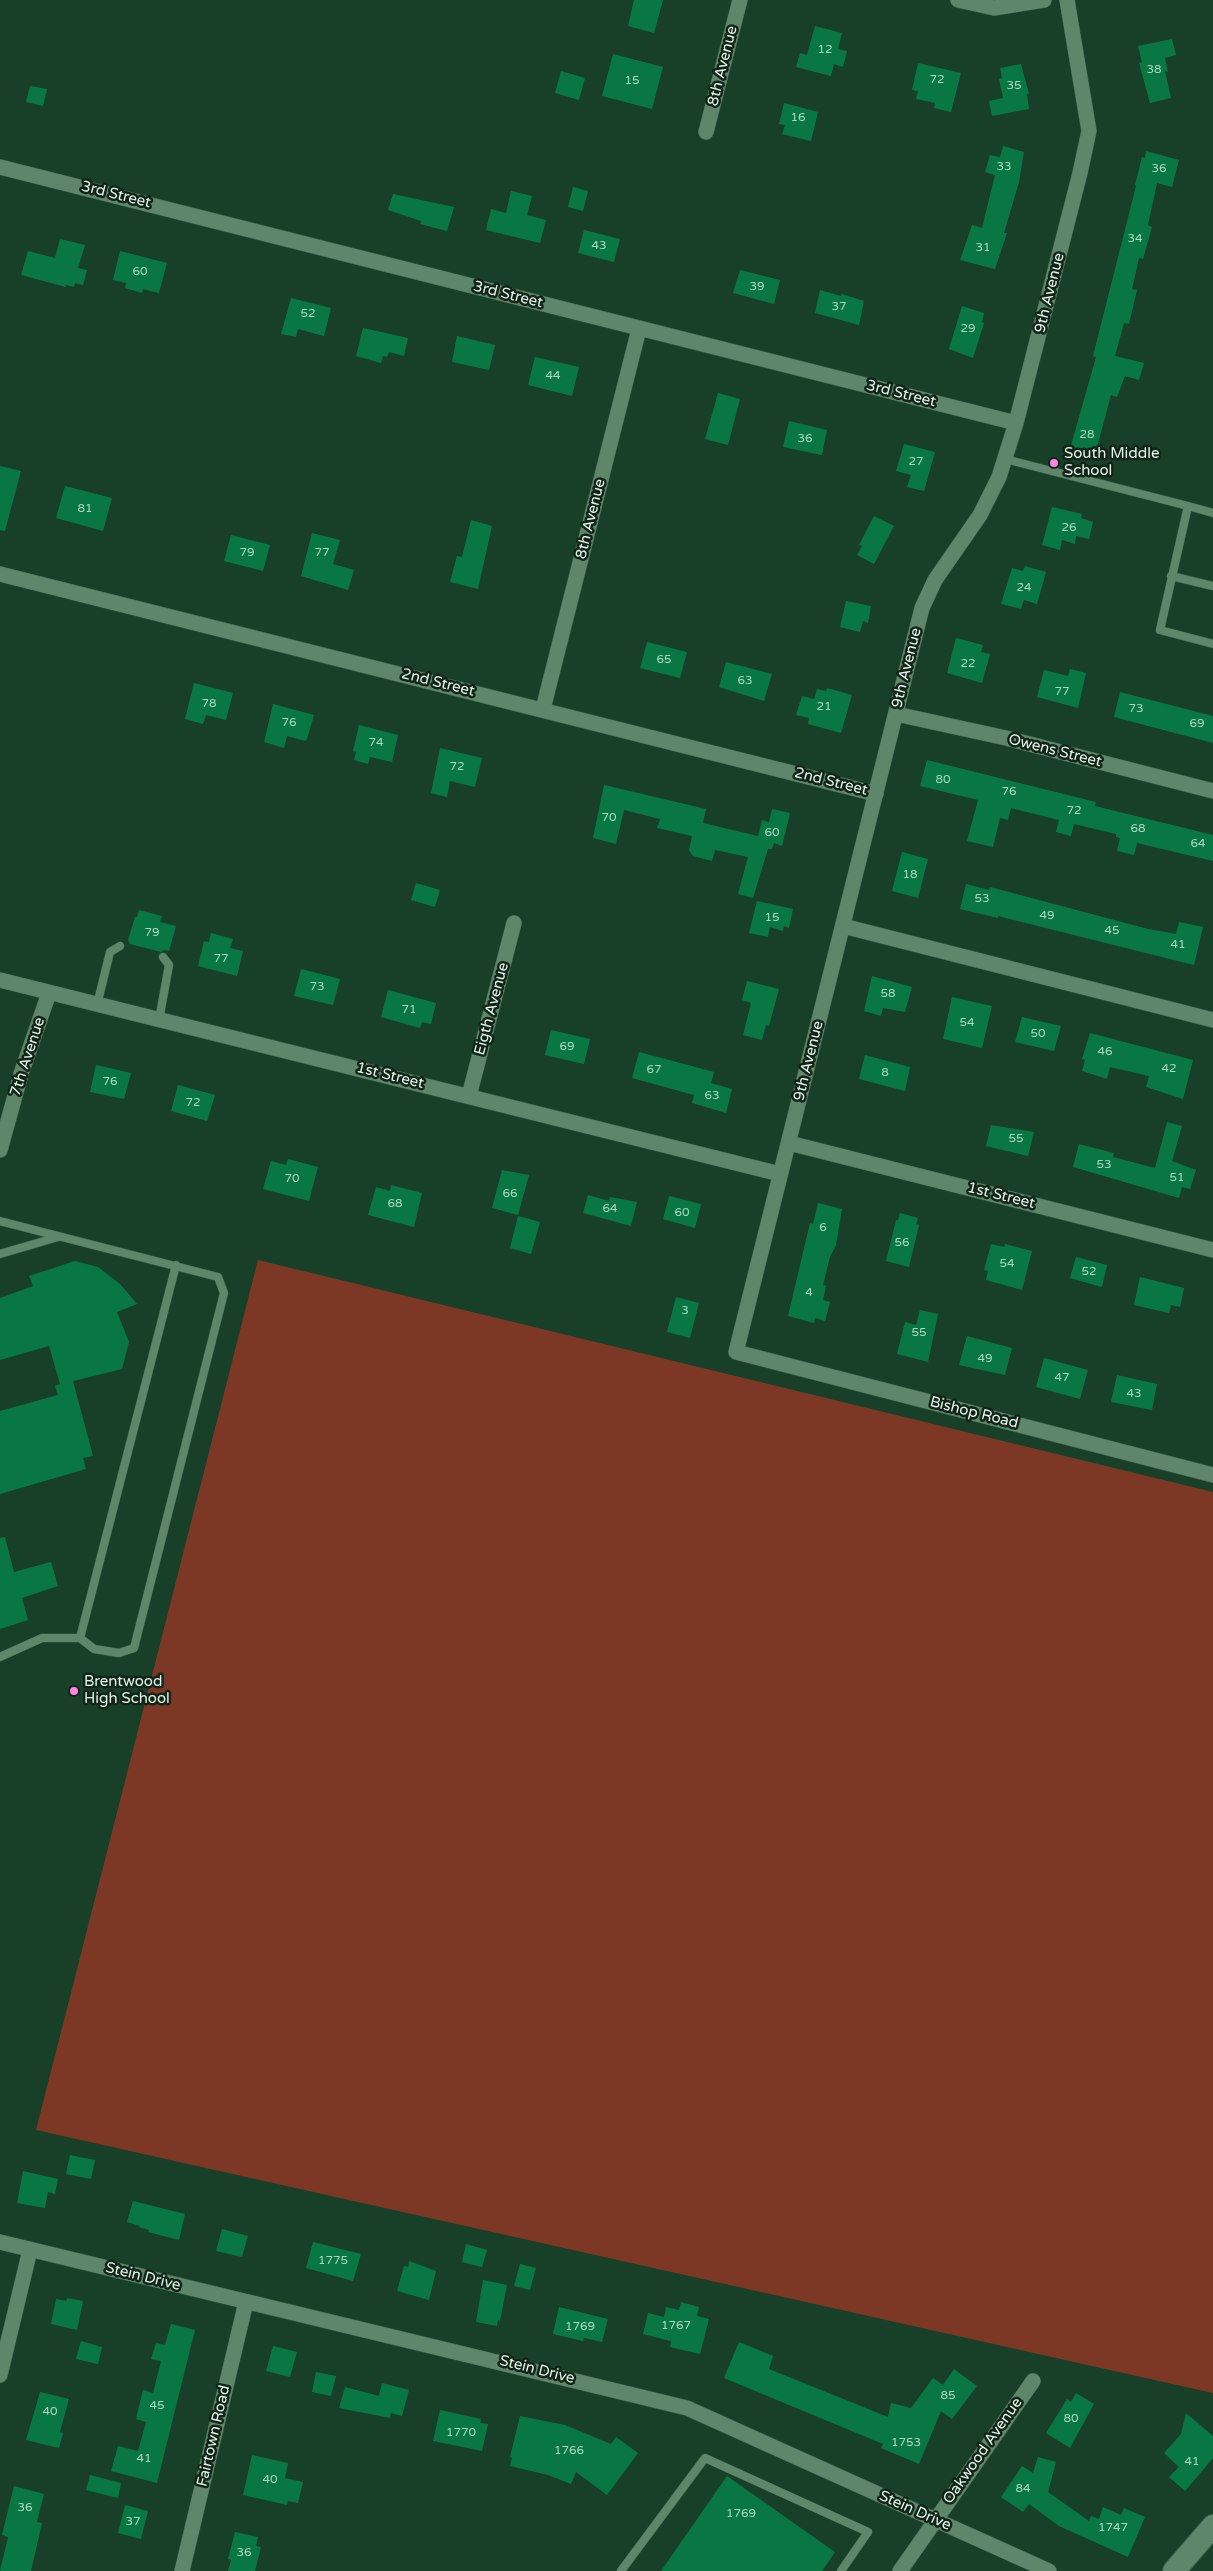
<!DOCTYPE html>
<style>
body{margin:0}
canvas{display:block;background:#184029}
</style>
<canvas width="1213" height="2571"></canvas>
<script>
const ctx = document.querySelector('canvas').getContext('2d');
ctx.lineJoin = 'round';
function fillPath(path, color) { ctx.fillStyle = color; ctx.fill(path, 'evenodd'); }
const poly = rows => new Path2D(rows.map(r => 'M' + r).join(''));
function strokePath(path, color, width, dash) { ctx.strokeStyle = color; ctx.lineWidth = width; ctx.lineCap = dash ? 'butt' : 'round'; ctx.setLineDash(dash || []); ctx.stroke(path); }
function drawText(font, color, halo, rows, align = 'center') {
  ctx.font = font + ' "Varela Round",sans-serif'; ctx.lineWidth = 5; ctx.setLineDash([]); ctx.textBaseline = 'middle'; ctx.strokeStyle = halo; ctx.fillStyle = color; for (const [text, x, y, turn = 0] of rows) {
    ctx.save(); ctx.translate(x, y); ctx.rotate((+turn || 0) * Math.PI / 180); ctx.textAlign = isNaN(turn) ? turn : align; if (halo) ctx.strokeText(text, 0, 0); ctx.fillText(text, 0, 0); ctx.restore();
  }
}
const green = poly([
 [258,1260,1213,1492,1213,2393,36,2130]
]);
const building = poly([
 [634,0,663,0,654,33,628,26],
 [815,26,842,33,838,49,847,51,843,67,834,64,831,76,796,67,800,53,807,55],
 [1172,39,1176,55,1165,58,1168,72,1165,71,1171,98,1150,103,1139,63,1142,62,1138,46],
 [613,54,663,67,652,109,602,96],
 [918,63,961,73,951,112,934,108,935,103,916,99,918,91,912,90],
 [1021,64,1029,94,1027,94,1029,109,992,116,989,101,1003,98,999,79,1002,78,1000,68],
 [561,71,585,78,579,100,555,93],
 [30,86,47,89,43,106,26,102],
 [784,103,818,112,811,141,782,134,785,125,779,124],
 [1003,146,1024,152,1019,182,1004,233,1007,233,995,269,960,260,972,225,982,228,995,175,985,172,990,155,1000,157],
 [1146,151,1179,160,1172,187,1157,183,1148,225,1152,227,1143,259,1139,258,1132,289,1137,290,1129,324,1124,323,1115,356,1144,363,1139,380,1125,376,1117,397,1111,395,1095,455,1070,449,1096,357,1093,356,1136,186,1135,185,1142,157,1145,158],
 [573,187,588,191,583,211,568,207],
 [511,191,532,196,527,215,546,220,540,243,486,230,491,209,506,213],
 [393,194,454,207,447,231,420,224,421,221,388,210],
 [584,230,620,239,614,262,578,253],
 [60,239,85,245,78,268,87,270,83,285,75,283,74,287,66,285,66,287,21,275,28,251,55,258],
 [120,251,167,263,159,293,143,289,142,293,125,288,126,283,113,280],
 [740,270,780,280,774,304,733,293],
 [820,290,841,296,842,294,864,301,859,325,815,313],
 [291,298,331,308,324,336,298,329,296,337,281,334],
 [962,306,984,313,982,322,984,323,973,358,949,349],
 [363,328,408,338,404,356,389,352,387,357,383,356,381,363,356,356],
 [457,336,495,345,489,370,452,362],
 [535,357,579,367,572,396,528,385],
 [718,393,740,399,728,445,705,439],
 [789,421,827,430,822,455,783,447],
 [904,444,935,452,924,491,907,487,911,475,896,471],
 [0,466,21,471,5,531,0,530],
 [65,486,112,498,103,531,56,518],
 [1052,507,1082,514,1081,518,1093,522,1089,539,1076,536,1075,544,1062,540,1060,550,1042,545],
 [874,516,894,526,874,564,857,555,862,546,859,545],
 [471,520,492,526,478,589,450,582,457,556,462,557],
 [312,533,340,540,333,564,354,570,348,590,301,576],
 [231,535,270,545,263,571,224,561],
 [1025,566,1046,572,1037,604,1024,600,1021,609,1001,604,1012,568,1023,571],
 [846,601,871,606,868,623,863,621,860,632,840,627],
 [956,638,983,645,981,652,990,654,982,683,947,673],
 [647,642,687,652,680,678,640,668],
 [726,662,772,674,764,701,719,687],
 [1070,669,1086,673,1078,708,1037,697,1044,670,1068,676],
 [194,683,233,693,226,720,206,715,203,724,185,719],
 [827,688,852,695,841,733,808,724,809,718,796,715,802,696,814,699,817,689,826,691],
 [1120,692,1213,716,1213,743,1114,717],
 [273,704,314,715,307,739,305,741,287,736,284,748,264,742],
 [359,725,398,735,392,762,370,757,368,764,354,760,356,752,353,751],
 [440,748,482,758,475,787,450,781,447,797,431,793],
 [927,760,1096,802,1095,806,1213,835,1213,861,1137,843,1134,855,1117,851,1120,838,1116,837,1116,834,1074,824,1071,836,1056,832,1059,820,1011,808,1008,820,1000,818,993,847,967,841,978,800,920,786],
 [604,785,706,809,703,823,758,836,762,820,769,822,772,809,790,813,782,846,774,843,772,849,768,849,753,898,738,894,748,857,715,850,712,861,693,856,689,850,692,836,657,828,660,819,624,810,616,844,593,838],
 [902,852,928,859,918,898,892,891],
 [416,883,440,890,435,907,411,900],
 [966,884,989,890,990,887,1148,929,1176,934,1179,922,1203,927,1194,965,998,916,998,918,960,909],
 [757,901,793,909,789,928,784,926,783,931,770,927,768,937,749,933],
 [139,910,162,916,160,922,176,926,169,951,164,950,161,952,130,944,128,940,135,917,137,917],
 [211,933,233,939,230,948,243,951,237,976,198,966,204,941,209,942],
 [301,969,340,979,333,1005,294,996],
 [872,976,912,987,905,1012,883,1008,881,1016,864,1011],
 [747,981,779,989,769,1026,766,1025,762,1040,743,1035,751,1003,742,1000],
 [388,990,436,1003,431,1024,422,1022,420,1028,381,1017],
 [952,997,992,1006,982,1048,943,1039],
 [1022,1017,1061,1026,1054,1051,1015,1042],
 [551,1030,590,1039,584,1064,545,1055],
 [1090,1033,1193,1060,1183,1099,1146,1087,1149,1076,1110,1067,1107,1079,1082,1071,1085,1060,1082,1059],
 [639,1052,714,1072,711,1083,732,1089,726,1113,692,1103,694,1095,632,1078],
 [865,1055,910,1067,905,1091,859,1079],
 [96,1065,131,1073,124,1099,90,1092],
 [178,1085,215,1095,207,1121,171,1111],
 [1167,1122,1182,1126,1172,1161,1196,1170,1190,1189,1182,1187,1179,1198,1073,1167,1079,1144,1114,1153,1113,1157,1155,1168],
 [991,1125,1034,1132,1028,1156,986,1146],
 [288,1159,318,1167,309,1201,263,1189,271,1161,286,1165],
 [502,1170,529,1175,518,1215,492,1208],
 [391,1185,422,1193,414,1227,368,1215,376,1187,390,1191],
 [588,1195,609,1201,610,1197,637,1202,631,1226,583,1213],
 [669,1196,701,1204,695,1228,663,1219],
 [818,1203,842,1209,836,1245,830,1257,823,1285,826,1286,823,1300,830,1302,825,1321,815,1318,814,1323,788,1316,810,1223,813,1224],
 [900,1213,918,1218,916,1224,919,1225,909,1267,886,1261,896,1220,898,1220],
 [518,1216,540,1222,531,1254,510,1248],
 [991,1244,1004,1247,1005,1244,1032,1251,1022,1290,986,1280,988,1271,984,1270],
 [1076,1257,1107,1265,1102,1287,1070,1278],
 [75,1261,98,1267,120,1284,137,1304,117,1312,129,1342,122,1369,73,1381,93,1456,83,1458,86,1469,0,1494,0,1411,58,1395,55,1386,60,1384,49,1346,0,1360,0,1298,33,1286,29,1276],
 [1140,1277,1184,1288,1180,1307,1171,1305,1169,1313,1134,1305],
 [676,1297,699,1303,690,1338,667,1332],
 [920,1310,938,1314,928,1362,897,1354,905,1322,916,1325],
 [967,1336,1012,1348,1005,1375,959,1365],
 [1044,1358,1088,1370,1080,1399,1036,1387],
 [1117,1375,1157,1384,1152,1410,1111,1402],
 [5,1537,14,1572,51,1562,58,1586,22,1598,28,1620,0,1629,0,1538],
 [70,2155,95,2160,91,2179,66,2174],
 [23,2171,58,2179,55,2194,48,2192,45,2208,17,2203],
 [133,2201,185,2214,179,2240,148,2232,149,2230,139,2227,140,2226,127,2222],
 [222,2229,248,2236,242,2257,216,2251],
 [313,2242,361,2254,353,2281,306,2268],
 [466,2244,487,2250,482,2267,462,2262],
 [409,2261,436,2271,429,2300,397,2291,404,2266,408,2267],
 [520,2264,536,2268,530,2290,514,2286],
 [483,2280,507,2285,500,2321,498,2320,497,2326,476,2322],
 [67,2298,83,2301,77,2330,51,2324,56,2299,66,2301],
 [681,2302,699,2307,697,2316,709,2319,700,2354,670,2347,671,2341,643,2334,648,2313,664,2317,666,2307,679,2310],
 [559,2307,608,2319,602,2342,584,2338,583,2341,553,2334],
 [171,2324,195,2330,157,2483,111,2471,118,2446,138,2451,146,2422,136,2419,143,2390,153,2393,161,2361,151,2359,156,2343,165,2345],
 [81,2341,102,2347,98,2364,76,2359],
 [739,2342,773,2356,769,2369,888,2417,891,2403,911,2408,933,2378,943,2385,954,2369,977,2386,952,2419,941,2411,919,2464,881,2448,883,2444,724,2378],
 [273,2346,297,2352,290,2377,266,2371],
 [316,2372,336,2376,331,2396,312,2392],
 [382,2383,409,2390,402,2416,391,2413,390,2418,339,2408,345,2387,379,2396],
 [40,2392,69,2399,60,2432,63,2433,59,2448,26,2440],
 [1076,2393,1094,2404,1070,2448,1046,2433,1067,2399,1071,2402],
 [440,2410,481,2419,480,2423,488,2424,482,2451,433,2441],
 [1186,2413,1213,2436,1213,2458,1185,2491,1169,2477,1179,2467,1164,2453,1181,2434],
 [520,2416,565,2425,611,2444,616,2437,638,2453,607,2495,576,2472,571,2484,548,2475,510,2466,512,2458,510,2457],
 [252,2455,288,2463,285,2478,303,2482,298,2503,288,2501,287,2505,243,2495],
 [1038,2457,1056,2462,1048,2492,1089,2521,1091,2516,1099,2519,1103,2507,1121,2515,1124,2508,1145,2517,1128,2557,1059,2526,1029,2504,1023,2512,1001,2497,1022,2466,1033,2473],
 [90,2475,121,2483,118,2498,86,2490],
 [727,2476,835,2552,822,2571,661,2571],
 [14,2486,44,2494,37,2522,42,2523,31,2571,0,2571,8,2537,2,2535],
 [125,2505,148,2511,141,2539,118,2533],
 [235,2532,258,2537,256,2546,261,2547,255,2571,228,2571,231,2560,228,2559]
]);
const lane = poly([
 [1005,459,1188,506],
 [1213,513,1188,506,1160,630,1213,644],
 [1171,576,1213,586],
 [97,1005,110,952,120,946],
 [159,1020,169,965,163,957],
 [0,1221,218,1277,224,1293,134,1648,119,1653,94,1649,80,1638,42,1638,0,1657],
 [0,1254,58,1237],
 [80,1638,176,1265],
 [621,2571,705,2458,868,2532,841,2571]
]);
const street = poly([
 [958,0,994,8,1044,0],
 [1067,0,1089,131,1080,173,1016,423,999,477,980,515,935,580,922,608,736,1352,1213,1475],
 [706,132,740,0],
 [0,167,1016,423],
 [0,574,876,794],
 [543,709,639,329],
 [896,714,1006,738,1213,791],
 [843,926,1213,1020],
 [0,980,780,1174],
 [469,1096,514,923],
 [789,1143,1213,1250],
 [0,1150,21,1074,49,993],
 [0,2242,687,2408,1049,2571],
 [0,2375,30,2250],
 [182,2571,246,2302],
 [900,2571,1033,2381]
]);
const secondary = poly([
 [1174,2571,1213,2526]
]);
const markers = [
 [1054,463,5,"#fc86e4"],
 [74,1691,5,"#fc86e4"]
];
const numberNames = [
 ["12",825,50],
 ["38",1154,70],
 ["72",937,80],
 ["15",632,81],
 ["35",1014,86],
 ["16",798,118],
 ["33",1004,167],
 ["36",1159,169],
 ["34",1135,239],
 ["43",599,246],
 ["31",983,248],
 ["60",140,272],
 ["39",757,287],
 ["37",839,307],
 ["52",308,314],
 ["29",968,329],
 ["44",553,376],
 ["28",1087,435],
 ["36",805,439],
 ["27",916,462],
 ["81",85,509],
 ["26",1069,528],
 ["79",247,553],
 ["77",322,553],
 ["24",1024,588],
 ["65",664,660],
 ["22",968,664],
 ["63",745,681],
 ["77",1062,692],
 ["78",209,704],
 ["21",824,707],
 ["73",1136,709],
 ["76",289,723],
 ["69",1197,724],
 ["74",376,743],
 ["72",457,767],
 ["80",943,780],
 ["76",1009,792],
 ["72",1074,811],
 ["70",609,818],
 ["68",1138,829],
 ["60",772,833],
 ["64",1198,844],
 ["18",910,875],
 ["53",982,899],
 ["49",1047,916],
 ["15",772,918],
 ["45",1112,931],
 ["79",152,933],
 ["41",1178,945],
 ["77",221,959],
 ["73",317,987],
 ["58",888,994],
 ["71",409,1010],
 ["54",967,1023],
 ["50",1038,1034],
 ["69",567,1047],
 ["46",1105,1052],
 ["42",1169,1069],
 ["67",654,1070],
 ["8",885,1073],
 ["76",110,1082],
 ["63",712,1096],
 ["72",193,1103],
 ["55",1016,1139],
 ["53",1104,1165],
 ["51",1177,1178],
 ["70",292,1179],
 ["66",510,1194],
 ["68",395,1204],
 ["64",610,1209],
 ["60",682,1213],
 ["6",823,1228],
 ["56",902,1243],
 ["54",1007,1264],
 ["52",1089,1272],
 ["4",809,1293],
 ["3",685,1311],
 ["55",919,1333],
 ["49",985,1359],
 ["47",1062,1378],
 ["43",1134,1394],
 ["1775",333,2261],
 ["1767",676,2326],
 ["1769",580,2327],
 ["85",948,2396],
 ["45",157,2406],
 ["40",50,2412],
 ["80",1071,2419],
 ["1770",461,2433],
 ["1753",906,2443],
 ["1766",569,2451],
 ["41",144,2459],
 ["41",1192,2462],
 ["40",270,2480],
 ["84",1023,2489],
 ["36",25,2508],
 ["1769",741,2514],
 ["37",133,2522],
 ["1747",1113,2528],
 ["36",244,2553]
];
const streetNames = [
 ["8th Avenue",723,66,-76],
 ["3rd Street",116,195,14],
 ["9th Avenue",1050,293,-76],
 ["3rd Street",508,295,14],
 ["3rd Street",901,394,14],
 ["8th Avenue",591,519,-76],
 ["9th Avenue",907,668,-76],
 ["2nd Street",438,683,14],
 ["Owens Street",1055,751,14],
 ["2nd Street",831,782,14],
 ["Eigth Avenue",492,1009,-75],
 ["7th Avenue",28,1057,-72],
 ["9th Avenue",809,1061,-76],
 ["1st Street",390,1076,14],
 ["1st Street",1001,1196,14],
 ["Bishop Road",974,1413,14],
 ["Stein Drive",143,2277,14],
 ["Stein Drive",537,2370,14],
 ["Fairtown Road",214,2436,-77],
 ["Oakwood Avenue",983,2451,-55],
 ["Stein Drive",915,2511,24]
];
const poiNames = [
 ["South Middle",1064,454],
 ["School",1064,471],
 ["Brentwood",84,1682],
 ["High School",84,1699]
];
fillPath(green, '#7d3725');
fillPath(building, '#097744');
strokePath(lane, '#3b5d49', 9);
strokePath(street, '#3b5d49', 16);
strokePath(secondary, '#3b5d49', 24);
strokePath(lane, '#5d866b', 8);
strokePath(street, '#5d866b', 15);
strokePath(secondary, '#5d866b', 22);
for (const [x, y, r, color] of markers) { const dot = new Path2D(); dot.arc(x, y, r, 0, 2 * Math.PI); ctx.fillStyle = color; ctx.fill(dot); strokePath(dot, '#122318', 2); }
drawText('12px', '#acd8c0', null, numberNames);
drawText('15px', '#e2f8e9', '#122318', streetNames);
drawText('15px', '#e2f8e9', '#122318', poiNames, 'left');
</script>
